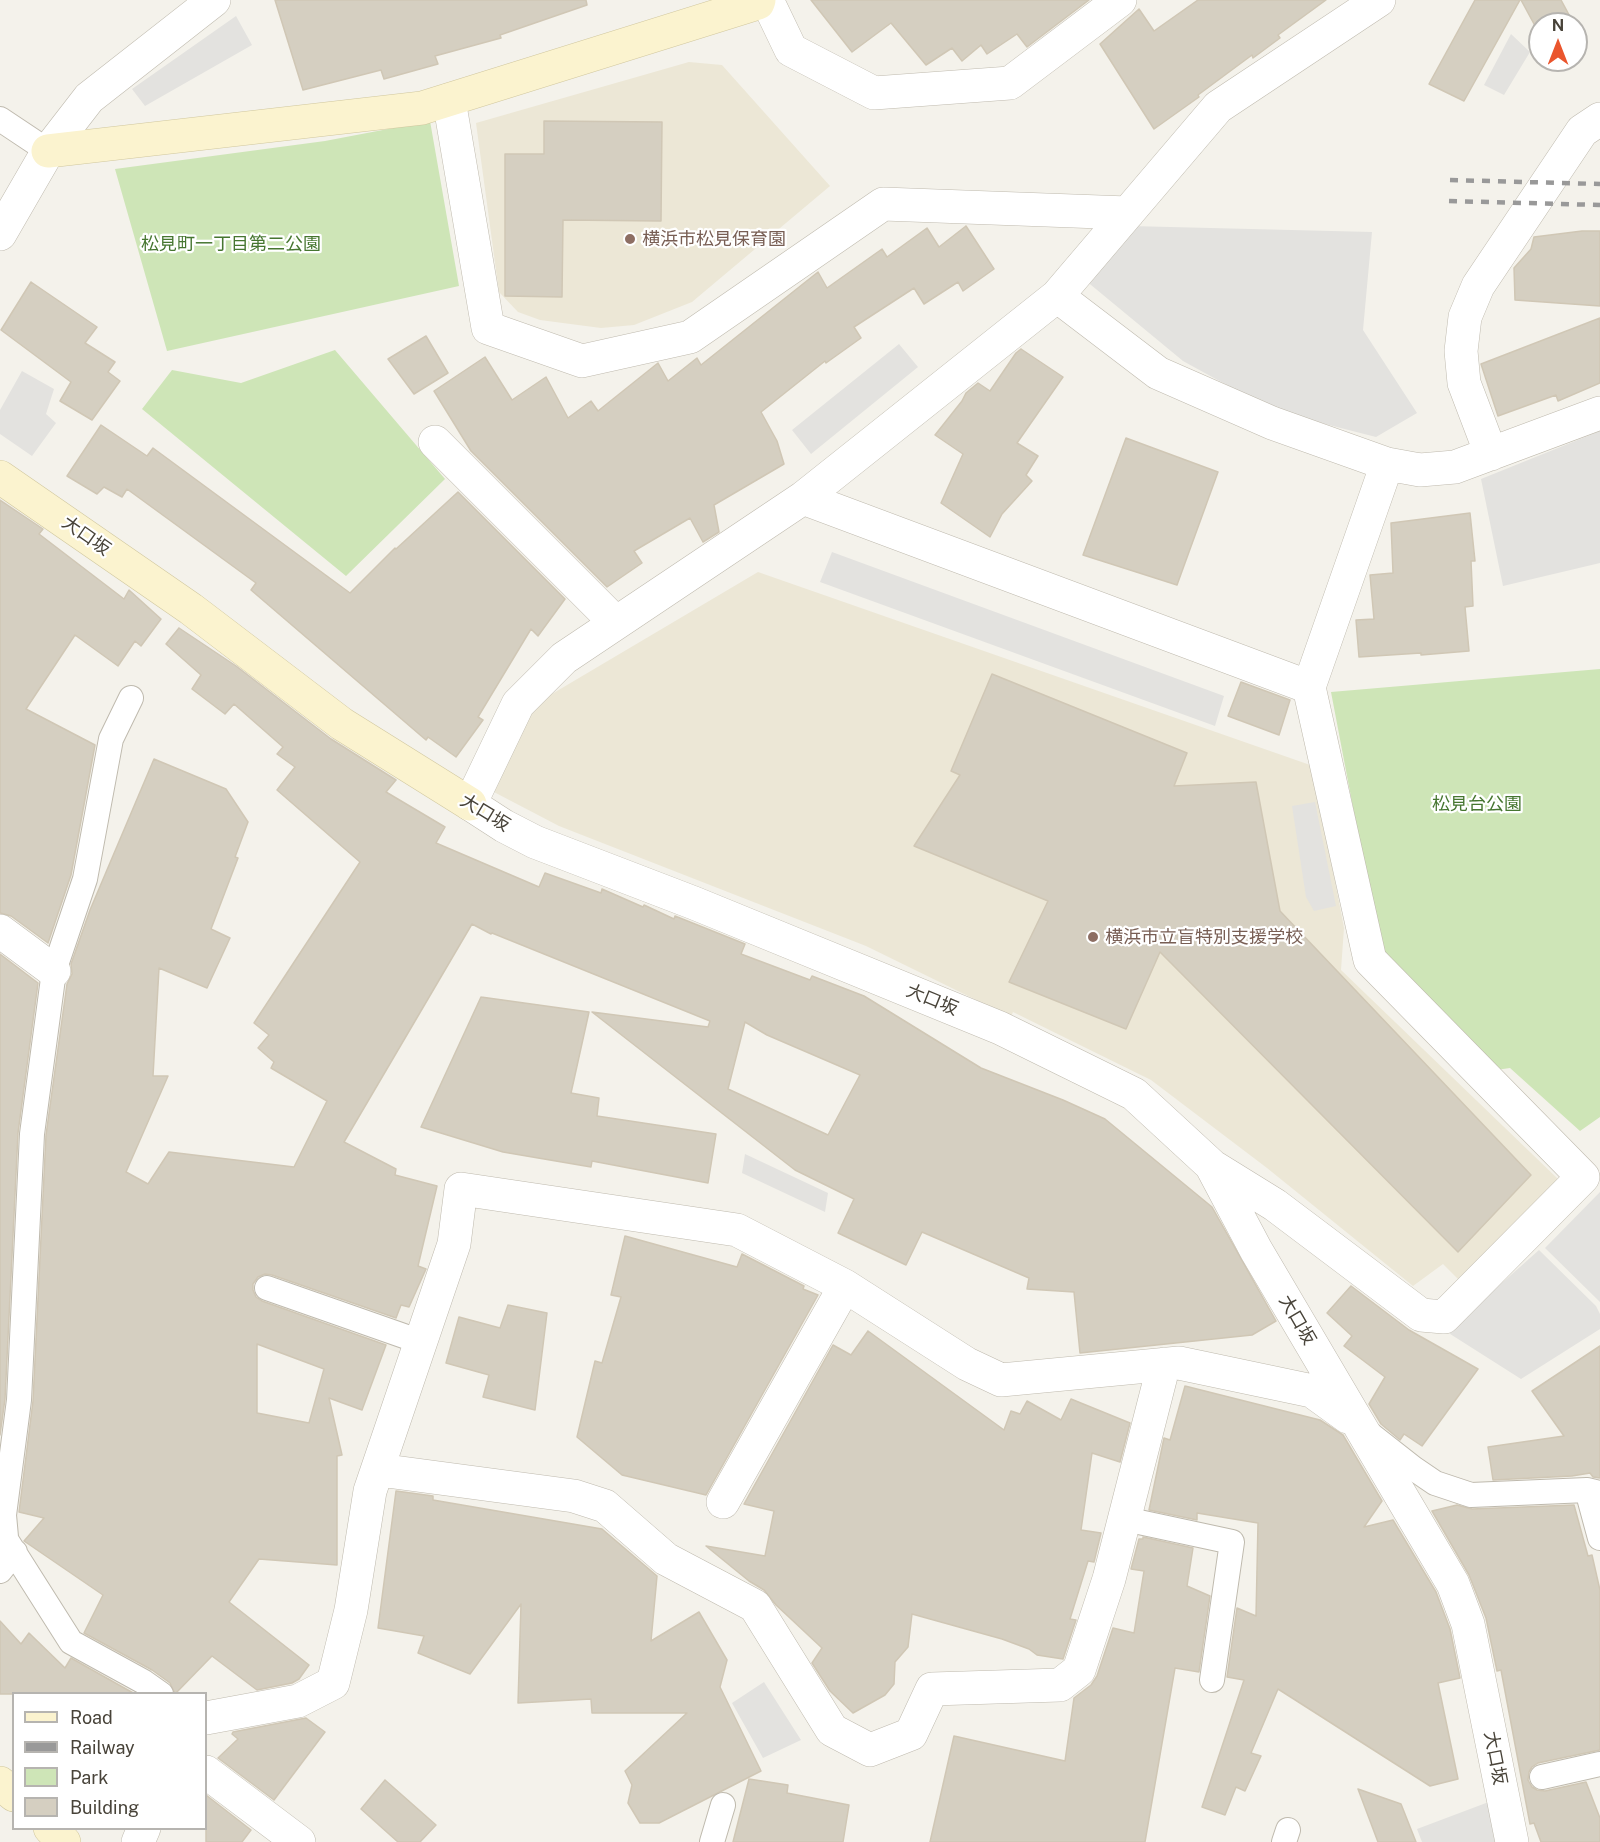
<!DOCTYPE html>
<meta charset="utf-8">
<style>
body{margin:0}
#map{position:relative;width:1600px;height:1842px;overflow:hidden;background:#f4f2eb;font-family:"Public Sans",sans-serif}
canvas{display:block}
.legend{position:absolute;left:12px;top:1692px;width:195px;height:138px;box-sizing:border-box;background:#fff;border:2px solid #b6b4b0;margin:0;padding:8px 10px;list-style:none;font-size:18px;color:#484339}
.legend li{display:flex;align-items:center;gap:12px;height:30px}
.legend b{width:30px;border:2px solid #b6b4b0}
.north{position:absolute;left:1528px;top:12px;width:60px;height:60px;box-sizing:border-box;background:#fff;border:2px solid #b6b4b0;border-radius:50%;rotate:0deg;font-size:16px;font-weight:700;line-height:24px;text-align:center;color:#484339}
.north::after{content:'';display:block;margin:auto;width:21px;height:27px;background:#ea552d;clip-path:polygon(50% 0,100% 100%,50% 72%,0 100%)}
</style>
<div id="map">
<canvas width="1600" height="1842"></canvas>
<ul class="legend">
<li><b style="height:8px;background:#fbf3cf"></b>Road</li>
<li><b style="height:8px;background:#999"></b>Railway</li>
<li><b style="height:16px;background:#cee5b7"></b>Park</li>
<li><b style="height:16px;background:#d5cfc1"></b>Building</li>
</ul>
<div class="north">N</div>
</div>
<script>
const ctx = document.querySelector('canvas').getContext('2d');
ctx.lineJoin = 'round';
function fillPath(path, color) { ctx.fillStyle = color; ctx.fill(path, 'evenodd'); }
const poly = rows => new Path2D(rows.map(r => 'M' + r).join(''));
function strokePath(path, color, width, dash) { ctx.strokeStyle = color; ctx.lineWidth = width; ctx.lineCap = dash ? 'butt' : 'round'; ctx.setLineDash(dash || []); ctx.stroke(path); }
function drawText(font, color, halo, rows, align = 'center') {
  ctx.font = font + ' "Public Sans","Noto Sans JP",sans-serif'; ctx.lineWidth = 4.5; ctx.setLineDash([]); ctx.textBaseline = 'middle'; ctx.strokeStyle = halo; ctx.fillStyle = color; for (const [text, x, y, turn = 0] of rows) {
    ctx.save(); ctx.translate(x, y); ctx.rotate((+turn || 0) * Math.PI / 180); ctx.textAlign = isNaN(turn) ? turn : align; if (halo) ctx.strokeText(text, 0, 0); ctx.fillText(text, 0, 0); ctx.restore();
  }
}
const education = poly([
 [689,62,722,65,830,186,692,302,634,325,601,328,540,320,518,312,499,292,476,123],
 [758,572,1313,766,1344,928,1341,970,1558,1179,1558,1186,1458,1279,1443,1264,1413,1286,1267,1168,1151,1080,1013,1012,1011,1017,866,946,559,826,492,791,535,704]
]);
const green = poly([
 [430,121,459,286,167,351,115,169,325,141],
 [335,350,445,479,346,576,142,409,172,370,241,383],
 [1600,669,1600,1117,1580,1131,1510,1068,1496,1070,1380,949,1331,692]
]);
const parking = poly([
 [236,16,252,45,145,106,132,89],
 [1511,34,1530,52,1504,95,1484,85],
 [1130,226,1372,232,1363,330,1417,413,1376,437,1274,411,1183,361,1085,280],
 [899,344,918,367,811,454,792,430],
 [22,371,54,389,46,414,56,423,32,456,0,434,0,410],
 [1600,431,1600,563,1503,586,1481,479],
 [832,552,1224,696,1215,726,820,582],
 [1315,802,1336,906,1314,911,1306,897,1292,806],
 [745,1154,828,1193,825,1212,742,1173],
 [1600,1192,1600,1302,1545,1248],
 [1539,1250,1596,1306,1600,1314,1600,1329,1521,1379,1447,1332],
 [764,1682,801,1740,763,1758,732,1703],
 [1494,1800,1499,1842,1422,1842,1417,1829]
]);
const building = poly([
 [275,0,586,0,587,5,500,35,501,38,435,56,438,64,384,79,381,70,303,90,275,0],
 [811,0,1089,0,1027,47,1017,34,987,54,981,45,962,61,952,48,926,65,891,23,852,52,811,0],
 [1198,0,1326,0,1278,35,1280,38,1253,58,1252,55,1198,95,1199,97,1154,129,1100,44,1139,9,1154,31,1198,0],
 [1475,0,1520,0,1464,101,1429,84,1475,0],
 [1521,0,1561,0,1574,24,1540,24,1540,35,1521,0],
 [544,121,662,122,661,221,563,220,562,297,505,296,505,154,544,154,544,121],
 [966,226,994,269,963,291,958,282,924,304,914,288,854,327,861,338,826,363,825,361,761,412,777,441,784,464,714,505,719,532,703,542,690,518,634,551,642,563,607,587,471,451,434,391,485,357,512,400,546,377,568,418,591,401,598,411,658,363,668,381,697,358,701,365,818,272,827,288,882,249,887,257,927,228,939,247,966,226],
 [1582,231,1600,231,1600,306,1515,300,1514,268,1531,249,1534,237,1582,231],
 [31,282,97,327,85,343,115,362,108,372,120,381,92,420,60,401,71,382,1,330,31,282],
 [1600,318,1600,383,1558,401,1556,395,1498,416,1481,364,1600,318],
 [426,336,448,373,414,394,388,359,426,336],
 [1021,349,1063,377,1017,443,1038,456,1026,475,1032,481,1002,514,990,537,941,503,963,454,935,435,962,401,966,393,978,383,990,391,1016,353,1021,349],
 [101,425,147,456,153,448,350,593,395,548,396,549,458,492,565,599,538,636,531,629,478,717,483,720,456,757,428,737,426,740,251,590,256,583,127,489,122,497,104,487,97,494,67,476,101,425],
 [1126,438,1218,472,1177,585,1083,555,1126,438],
 [0,500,43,529,39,534,124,599,129,590,161,619,141,646,135,641,118,666,75,635,26,709,95,745,71,875,48,943,11,916,0,913,0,500],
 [1470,513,1475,561,1471,561,1473,606,1465,607,1469,651,1421,655,1421,653,1359,657,1356,620,1374,619,1370,575,1393,573,1391,523,1470,513],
 [179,628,236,666,331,739,396,780,386,792,445,827,436,843,539,887,545,873,601,893,602,889,643,907,644,905,674,919,675,916,745,944,741,954,810,980,812,976,864,996,981,1068,1063,1100,1105,1119,1212,1207,1276,1321,1252,1335,1080,1353,1074,1292,1027,1289,1029,1278,922,1232,906,1265,838,1233,854,1199,795,1170,592,1012,708,1027,710,1021,492,933,491,934,472,924,344,1142,396,1169,395,1175,437,1186,418,1266,426,1269,409,1307,401,1305,396,1318,272,1275,265,1274,258,1277,253,1284,253,1290,256,1297,262,1301,386,1345,362,1410,329,1398,342,1455,337,1456,337,1565,259,1559,229,1602,309,1665,299,1679,292,1683,257,1690,212,1656,175,1694,170,1683,152,1670,84,1633,103,1595,24,1541,44,1518,19,1512,33,1401,46,1135,67,984,72,974,71,964,90,910,154,759,226,789,248,822,235,857,238,858,211,929,230,938,207,988,159,968,153,1076,168,1076,126,1172,148,1184,169,1152,294,1167,327,1101,271,1068,274,1062,258,1048,269,1035,254,1023,360,862,277,790,295,767,277,754,283,747,234,704,225,714,192,689,201,675,166,644,179,628],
 [745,1022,767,1035,860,1075,828,1135,728,1089,745,1022],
 [257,1344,324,1369,309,1423,257,1413,257,1344],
 [992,674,1187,753,1174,786,1256,782,1280,911,1531,1175,1458,1252,1160,952,1126,1029,1009,982,1048,901,914,846,960,775,951,771,992,674],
 [1241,682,1290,700,1279,735,1228,716,1241,682],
 [0,954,38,983,18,1133,5,1399,0,1435,0,954],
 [481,997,589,1012,571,1093,599,1098,597,1116,716,1134,708,1183,592,1161,591,1167,503,1152,421,1127,481,997],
 [625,1236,737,1267,742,1254,804,1286,803,1289,818,1295,706,1495,622,1475,577,1437,595,1361,602,1363,621,1297,611,1295,625,1236],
 [1351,1286,1409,1330,1478,1369,1422,1446,1404,1434,1400,1440,1381,1424,1369,1404,1385,1377,1344,1346,1352,1336,1327,1313,1351,1286],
 [508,1305,547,1313,535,1410,483,1397,489,1375,446,1363,459,1317,500,1328,508,1305],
 [868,1331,1004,1430,1011,1411,1020,1414,1027,1401,1061,1420,1071,1399,1130,1423,1120,1462,1092,1453,1081,1530,1101,1533,1094,1562,1088,1561,1070,1619,1076,1620,1063,1659,1037,1655,1029,1649,1002,1639,912,1614,908,1647,895,1662,894,1684,885,1695,853,1713,830,1691,812,1663,822,1648,776,1605,764,1590,749,1581,706,1546,765,1556,774,1511,744,1504,833,1345,851,1355,868,1331],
 [1600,1346,1600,1478,1593,1477,1590,1473,1572,1476,1493,1480,1488,1447,1564,1436,1532,1391,1600,1346],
 [1185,1386,1320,1420,1343,1435,1382,1501,1364,1527,1393,1520,1436,1592,1450,1629,1460,1678,1438,1683,1458,1779,1430,1786,1278,1689,1251,1753,1261,1756,1245,1791,1236,1787,1225,1815,1202,1807,1244,1680,1227,1677,1237,1608,1256,1616,1258,1523,1197,1513,1197,1520,1149,1510,1164,1438,1170,1440,1185,1386],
 [396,1491,433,1496,433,1500,602,1529,657,1576,651,1641,699,1612,727,1660,720,1687,761,1771,659,1823,640,1823,628,1803,632,1785,625,1771,687,1713,592,1713,591,1699,518,1703,521,1604,470,1674,418,1653,424,1636,378,1628,396,1491],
 [1457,1505,1472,1509,1574,1505,1588,1556,1592,1555,1600,1590,1600,1750,1538,1763,1532,1767,1529,1772,1528,1780,1532,1787,1537,1790,1545,1791,1586,1782,1600,1818,1600,1842,1541,1842,1534,1823,1530,1824,1501,1670,1497,1671,1486,1618,1469,1575,1432,1511,1457,1505],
 [1143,1537,1193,1548,1187,1586,1210,1596,1199,1672,1175,1668,1145,1842,930,1842,954,1736,1065,1761,1074,1698,1091,1685,1097,1676,1113,1628,1134,1633,1144,1571,1131,1569,1139,1539,1143,1539,1143,1537],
 [0,1621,21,1644,29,1633,65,1668,71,1658,135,1694,0,1694,0,1621],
 [306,1718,325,1732,274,1800,218,1758,238,1739,232,1734,233,1732,306,1718],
 [749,1779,788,1785,787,1793,849,1805,843,1842,733,1842,749,1779],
 [385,1780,436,1825,420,1842,398,1842,361,1809,385,1780],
 [1358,1789,1401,1804,1416,1842,1378,1842,1358,1789],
 [206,1795,251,1830,242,1842,206,1842,206,1795]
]);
const lane = poly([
 [0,119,48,151],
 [267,1288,421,1342],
 [1371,1435,1413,1468,1435,1483,1471,1495,1587,1490,1600,1493],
 [1587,1490,1600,1538],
 [1125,1519,1232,1542,1212,1680],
 [0,1530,71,1642,144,1682,161,1694],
 [6,1537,4,1515,19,1400,32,1134,54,971,85,879,111,739,131,698],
 [0,1571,15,1552],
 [1542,1777,1600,1764],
 [712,1842,723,1805],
 [1284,1842,1288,1830]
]);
const street = poly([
 [767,0,791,50,874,93,1010,83,1120,0],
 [1379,0,1218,107,1057,296,803,498,564,658,518,704,470,804,504,826,535,842,694,903,1000,1028,1134,1094,1211,1165,1256,1250,1453,1584,1468,1624,1512,1842],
 [449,100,488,328,582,361,690,337,883,204,1128,213],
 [0,234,48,151,89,98,214,0],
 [1057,296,1158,373,1272,423,1387,464,1420,470,1455,467,1600,413],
 [435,442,616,623],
 [1491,454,1464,383,1461,351,1465,317,1478,286,1582,131,1600,119],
 [803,498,1309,687,1370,960,1583,1177,1444,1317,1421,1315,1275,1205,1212,1166],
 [1309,687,1387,464],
 [0,931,54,971],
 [379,1470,574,1496,605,1506,666,1559,755,1606,832,1730,870,1750,911,1734,932,1689,1060,1685,1079,1670,1109,1579,1164,1364],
 [723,1502,845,1286],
 [206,1718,298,1701,333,1683,351,1610,370,1491,454,1244,461,1189,737,1230,845,1286,967,1364,1001,1380,1179,1363,1312,1391,1348,1417],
 [206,1772,299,1842],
 [138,1842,144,1828]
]);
const secondary = poly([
 [48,151,422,108,758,3,759,0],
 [0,477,191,609,342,724,470,804],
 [0,1783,14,1795],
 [50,1828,64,1842]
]);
const rail = poly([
 [1450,180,1600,184],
 [1449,201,1600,205]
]);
const markers = [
 [630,239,6,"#8d6e63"],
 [1093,937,6,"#8d6e63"]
];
const educationNames = [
 ["横浜市松見保育園",642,239],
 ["横浜市立盲特別支援学校",1105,937]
];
const parkNames = [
 ["松見町一丁目第二公園",231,244],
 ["松見台公園",1477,804]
];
const streetNames = [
 ["大口坂",86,536,35],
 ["大口坂",485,813,31],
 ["大口坂",932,1000,22],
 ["大口坂",1297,1320,60],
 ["大口坂",1495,1758,79]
];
fillPath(education, '#ece7d6');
fillPath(green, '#cee5b7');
fillPath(parking, '#e3e2df');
fillPath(building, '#d5cfc1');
strokePath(building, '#d0c7b5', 1.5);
strokePath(lane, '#bfbaae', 26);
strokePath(street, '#bfbaae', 34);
strokePath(secondary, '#d0c79e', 34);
strokePath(lane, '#fff', 24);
strokePath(street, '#fff', 33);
strokePath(secondary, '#fbf3cf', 33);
strokePath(rail, '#999', 4.5, [8, 8]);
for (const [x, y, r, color] of markers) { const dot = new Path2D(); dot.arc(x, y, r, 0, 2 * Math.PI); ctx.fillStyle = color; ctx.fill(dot); strokePath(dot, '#fff', 2); }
drawText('18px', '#785e54', '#fff', educationNames, 'left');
drawText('18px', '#467630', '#fff', parkNames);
drawText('18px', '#484339', '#fff', streetNames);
</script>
